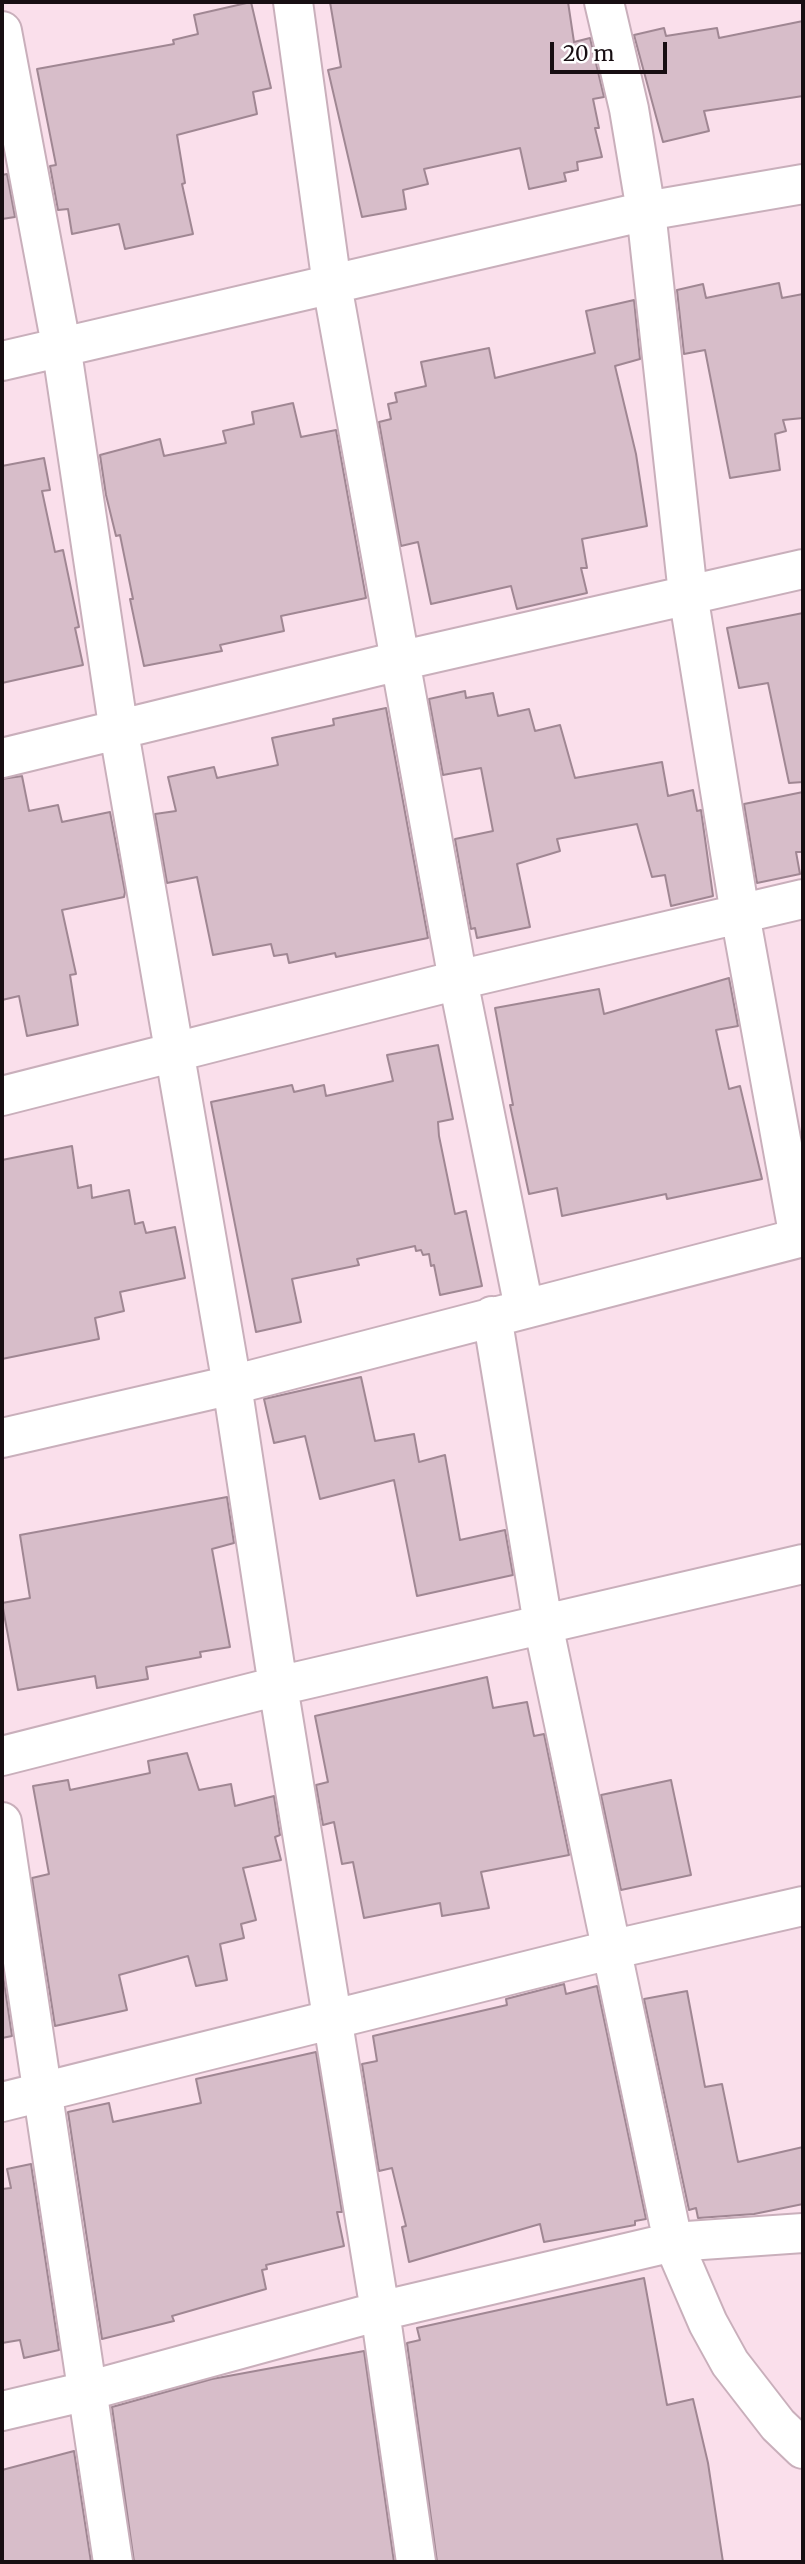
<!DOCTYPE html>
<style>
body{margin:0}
#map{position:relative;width:805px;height:2564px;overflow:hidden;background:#fadfeb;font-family:Merriweather,serif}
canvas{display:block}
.frame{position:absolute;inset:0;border:4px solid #170e12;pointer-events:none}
.scale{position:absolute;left:550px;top:42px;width:117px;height:32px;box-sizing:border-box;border:4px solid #170e12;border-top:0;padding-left:9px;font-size:21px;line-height:24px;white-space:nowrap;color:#170e12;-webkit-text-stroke:5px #fff;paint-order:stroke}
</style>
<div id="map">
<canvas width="805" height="2564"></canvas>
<div class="frame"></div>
<div class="scale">20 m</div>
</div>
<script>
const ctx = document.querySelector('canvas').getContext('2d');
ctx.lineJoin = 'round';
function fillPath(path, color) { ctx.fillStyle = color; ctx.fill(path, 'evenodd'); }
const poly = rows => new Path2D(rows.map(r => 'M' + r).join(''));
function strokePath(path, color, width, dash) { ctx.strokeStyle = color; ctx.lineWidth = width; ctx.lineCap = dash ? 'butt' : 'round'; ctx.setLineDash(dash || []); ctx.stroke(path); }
const building = poly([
 [251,2,271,88,253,92,257,114,177,135,185,183,182,184,193,234,125,249,119,224,72,234,68,209,58,210,50,166,56,165,37,69,174,44,173,40,198,34,194,15,251,2],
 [330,2,568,2,574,42,590,38,604,97,593,99,599,128,595,128,602,157,577,162,578,170,564,173,566,181,529,189,520,148,424,169,428,184,403,190,406,209,362,217,328,70,341,67,330,2],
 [803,21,803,96,704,111,709,131,663,142,634,35,664,28,666,36,717,28,719,38,803,21],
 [7,174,15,217,2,219,2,175,7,174],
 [779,283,782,298,803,294,803,418,783,420,786,431,775,434,780,470,730,478,705,350,684,354,677,290,703,284,706,298,779,283],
 [634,300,640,359,615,366,636,454,647,526,582,539,587,568,581,568,587,593,517,609,511,586,431,604,418,542,401,546,379,422,391,419,388,404,397,402,395,393,426,386,421,362,489,348,495,378,595,353,586,311,634,300],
 [293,403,301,437,336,430,366,598,281,616,284,631,220,645,222,651,144,666,130,599,133,599,120,535,116,536,106,495,100,455,160,439,164,456,226,443,223,431,254,424,252,412,293,403],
 [44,458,50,490,42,491,55,552,63,550,79,627,75,628,83,665,2,683,2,466,44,458],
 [803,613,803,782,789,783,768,683,739,688,727,628,803,613],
 [465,691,466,698,493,693,498,716,529,709,535,731,560,725,575,778,662,762,668,796,693,790,697,811,701,810,713,896,671,906,665,875,652,877,637,824,557,839,560,851,517,864,530,927,477,938,475,928,471,929,455,839,493,831,481,768,443,775,429,699,465,691],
 [386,708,428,938,336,957,335,953,289,963,287,954,274,956,271,944,213,955,197,877,167,883,155,814,176,811,168,777,214,767,217,778,278,765,272,738,334,725,333,719,386,708],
 [22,776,29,811,58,805,62,822,110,812,125,892,124,897,62,910,76,974,70,975,78,1025,27,1036,19,996,2,1000,2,779,22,776],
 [803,792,803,852,796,852,800,874,757,883,744,804,803,792],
 [729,978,738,1026,716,1030,729,1089,740,1086,762,1179,667,1199,666,1194,562,1216,557,1188,529,1194,510,1105,513,1105,495,1008,599,989,604,1014,729,978],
 [438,1045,453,1119,438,1122,439,1136,455,1214,466,1211,482,1286,440,1295,434,1265,431,1266,429,1254,423,1255,421,1250,416,1251,415,1246,357,1259,359,1265,292,1279,301,1322,256,1332,211,1102,292,1085,294,1092,324,1085,326,1096,393,1081,387,1055,438,1045],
 [72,1146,78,1188,91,1185,92,1198,129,1190,135,1224,143,1222,146,1233,175,1227,185,1278,120,1292,124,1311,95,1318,99,1339,2,1359,2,1160,72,1146],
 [361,1377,375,1441,414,1434,419,1462,445,1455,460,1540,505,1530,513,1575,417,1596,394,1480,320,1499,305,1436,274,1443,264,1399,361,1377],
 [227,1497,234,1543,212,1549,230,1647,200,1652,201,1657,146,1667,148,1679,97,1688,95,1676,18,1690,2,1603,30,1598,20,1535,227,1497],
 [487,1677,493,1708,527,1702,534,1736,544,1734,569,1855,481,1872,489,1908,442,1916,440,1903,364,1918,353,1862,342,1864,334,1822,323,1825,316,1785,328,1782,315,1716,487,1677],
 [187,1753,199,1790,231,1784,235,1806,274,1796,280,1835,275,1837,281,1860,243,1868,256,1920,241,1924,244,1938,220,1944,227,1980,196,1986,188,1956,119,1975,127,2010,55,2026,32,1878,49,1874,33,1786,68,1780,70,1790,150,1773,148,1761,187,1753],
 [671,1780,691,1875,621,1890,601,1795,671,1780],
 [2,1968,12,2036,2,2038,2,1968],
 [564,1984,566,1994,597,1986,646,2219,635,2221,635,2225,544,2242,540,2224,409,2262,402,2227,406,2226,392,2168,379,2171,362,2064,377,2061,373,2036,507,2005,506,1999,564,1984],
 [687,1991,705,2087,722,2084,738,2162,803,2147,803,2204,754,2214,698,2218,696,2208,689,2210,644,1999,687,1991],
 [316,2052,342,2212,337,2212,344,2246,266,2265,267,2269,262,2270,266,2289,172,2316,174,2321,102,2339,68,2112,109,2103,113,2122,201,2103,196,2079,316,2052],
 [31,2164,59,2350,24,2358,20,2340,2,2343,2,2189,11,2188,7,2169,31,2164],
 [644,2278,667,2405,693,2399,708,2463,723,2562,437,2562,407,2343,420,2340,417,2328,644,2278],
 [364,2351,394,2562,134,2562,112,2407,212,2379,364,2351],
 [74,2451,91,2562,2,2562,2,2470,74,2451]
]);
const minor = poly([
 [293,2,332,285,458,980,524,1308],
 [604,2,629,109,646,211,688,594,740,914,799,1238],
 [2,31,61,345,119,732,232,1385,278,1686,380,2311,416,2562],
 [2,361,646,211,803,184],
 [2,758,399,661,803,569],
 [2,1096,458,980,803,899],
 [492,1316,543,1624,673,2242,708,2323,730,2363,778,2425,803,2449],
 [2,1438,232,1385,803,1237],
 [2,1756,278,1686,803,1564],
 [2,1822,113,2562],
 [2,2102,610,1950,803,1906],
 [2,2411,87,2391,380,2311,673,2242,803,2233]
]);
fillPath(building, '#d7bdc9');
strokePath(building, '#a08793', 2);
strokePath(minor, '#c9afbb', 42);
strokePath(minor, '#fff', 38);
</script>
